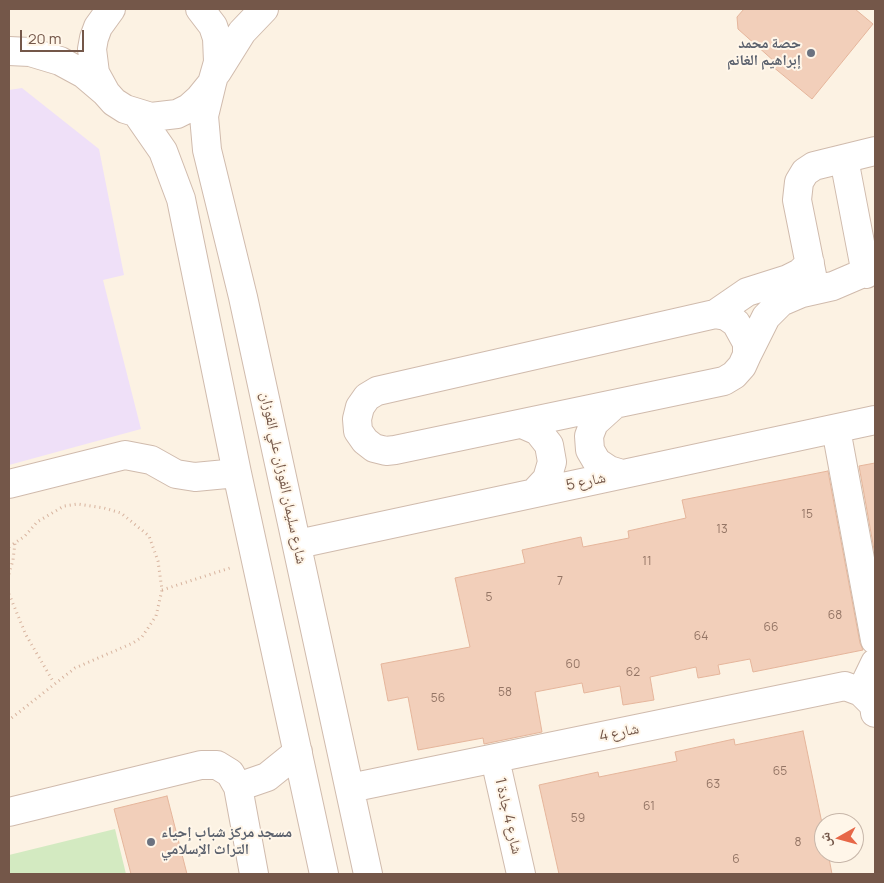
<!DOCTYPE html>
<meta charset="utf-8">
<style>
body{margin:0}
#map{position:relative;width:884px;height:883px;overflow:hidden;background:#fcf2e3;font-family:Manrope,"Noto Naskh Arabic",sans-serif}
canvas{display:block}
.frame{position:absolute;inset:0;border:10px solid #745749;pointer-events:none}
.north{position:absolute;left:814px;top:813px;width:50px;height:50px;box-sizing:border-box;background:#fff6e9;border:1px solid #c7b6a9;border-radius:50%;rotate:263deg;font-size:14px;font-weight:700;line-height:20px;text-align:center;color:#745749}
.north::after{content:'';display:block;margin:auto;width:18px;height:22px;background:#e76747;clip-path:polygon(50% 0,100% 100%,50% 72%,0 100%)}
.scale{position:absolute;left:20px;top:30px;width:64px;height:22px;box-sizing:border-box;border:2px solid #745749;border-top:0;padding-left:6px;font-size:15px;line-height:18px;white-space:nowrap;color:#745749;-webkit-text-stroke:4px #fff6e9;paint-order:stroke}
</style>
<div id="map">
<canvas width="884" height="883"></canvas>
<div class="frame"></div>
<div class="north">ش</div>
<div class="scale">20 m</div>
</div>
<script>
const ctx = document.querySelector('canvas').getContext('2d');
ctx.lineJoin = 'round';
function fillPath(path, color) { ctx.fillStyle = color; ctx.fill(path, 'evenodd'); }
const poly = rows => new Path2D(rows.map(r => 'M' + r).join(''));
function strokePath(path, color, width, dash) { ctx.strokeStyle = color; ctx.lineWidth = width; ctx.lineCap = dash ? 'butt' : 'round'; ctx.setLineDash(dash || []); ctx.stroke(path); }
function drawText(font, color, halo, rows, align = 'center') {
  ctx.font = font + ' Manrope,"Noto Naskh Arabic",sans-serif'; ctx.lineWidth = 4; ctx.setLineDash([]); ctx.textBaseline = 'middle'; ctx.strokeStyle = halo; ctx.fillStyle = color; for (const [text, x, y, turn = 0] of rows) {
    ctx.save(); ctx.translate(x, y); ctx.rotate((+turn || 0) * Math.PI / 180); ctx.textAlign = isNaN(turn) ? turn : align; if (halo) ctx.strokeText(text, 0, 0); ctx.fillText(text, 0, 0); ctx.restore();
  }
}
const education = poly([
 [22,88,99,149,124,275,103,280,141,429,9,465,9,90]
]);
const green = poly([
 [115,829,126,874,9,874,9,855]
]);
const building = poly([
 [744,9,855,9,873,24,812,99,772,66,775,62,738,29,737,17,744,9],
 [875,463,875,555,859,466,875,463],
 [828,471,860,643,863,650,753,672,750,659,718,665,720,674,698,678,696,667,650,677,654,700,623,705,620,686,584,693,582,683,535,692,542,732,484,744,483,738,418,750,408,697,388,701,381,664,470,647,455,578,525,563,522,550,581,537,583,547,629,538,628,531,686,518,682,500,828,471],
 [803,731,824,833,824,853,828,853,832,874,559,874,539,785,598,772,599,777,677,761,675,752,734,739,735,745,803,731],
 [167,796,187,874,131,874,114,809,167,796]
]);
const path = poly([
 [9,547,25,536,37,522,64,506,78,504,104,508,121,513,149,536,158,561,162,590,156,616,142,637,133,643,75,668,9,720],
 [9,574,13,560,15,543],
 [162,590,233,567],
 [9,594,26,635,54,683]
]);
const minor = poly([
 [111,9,98,27,94,38,92,49,95,73,106,93,114,102,125,109,151,117,177,114,189,108,199,99,212,83,218,62,217,38,213,26,200,9],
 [9,51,30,52,60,61,84,74,104,91],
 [217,72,242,32,264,9],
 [212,83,204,116,207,150,243,297,368,874],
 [138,115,163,151,181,199,237,473,324,874],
 [844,159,866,274],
 [815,290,797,200,799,182,805,172,814,166,875,151],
 [715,314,726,316,736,323,747,343,747,355,742,366,734,375,724,381,395,450,386,451,374,448,365,441,358,431,357,419,360,407,367,397,377,391,715,314,747,292,788,279,800,273,810,263],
 [747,355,766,317,781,302,802,293,833,286,875,268],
 [615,404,594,423,589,436,590,450,597,462,609,470,622,474],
 [522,424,538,431,549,445,552,462,547,479,534,493],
 [836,429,875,640],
 [9,484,125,455,151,460,176,474,195,477,237,473],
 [298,544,875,420],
 [861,692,875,663],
 [495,759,521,874],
 [238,787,267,777,298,752],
 [350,788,845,686,861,692,874,705,875,713],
 [9,812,201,765,217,765,230,773,238,787,254,874]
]);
const markers = [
 [811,53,5,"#6b7280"],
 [151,842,5,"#6b7280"]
];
const numberNames = [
 ["15",807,515],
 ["13",722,530],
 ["11",647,562],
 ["7",560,582],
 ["5",489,598],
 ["68",835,616],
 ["66",771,628],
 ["64",701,637],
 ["60",573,665],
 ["62",633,673],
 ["58",505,693],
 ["56",438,699],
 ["65",780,772],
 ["63",713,785],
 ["61",649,807],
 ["59",578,819],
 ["8",798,843],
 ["6",736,860]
];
const worshipNames = [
 ["حصة محمد",801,44],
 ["إبراهيم الغانم",801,61],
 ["مسجد مركز شباب إحياء",161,833,"left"],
 ["التراث الإسلامي",161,850,"left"]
];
const streetNames = [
 ["شارع سليمان الفوزان علي الفوزان",283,478,78],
 ["شارع 5",586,482,-12],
 ["شارع 4",619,733,-12],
 ["شارع 4 جادة 1",508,816,77]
];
fillPath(education, '#efe0f8');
fillPath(green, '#d3eac1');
fillPath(building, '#f2cfba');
strokePath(building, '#e5b59b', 1);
strokePath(minor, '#d0bbad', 30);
strokePath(path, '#d7b39e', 3, [1, 4]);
strokePath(minor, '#fff', 28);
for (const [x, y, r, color] of markers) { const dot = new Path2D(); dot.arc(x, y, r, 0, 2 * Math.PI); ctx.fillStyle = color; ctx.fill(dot); strokePath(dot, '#fff6e9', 2); }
drawText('12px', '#947565', null, numberNames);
drawText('bold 15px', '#5b616d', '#fff6e9', worshipNames, 'right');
drawText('15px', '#745749', '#fff6e9', streetNames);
</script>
